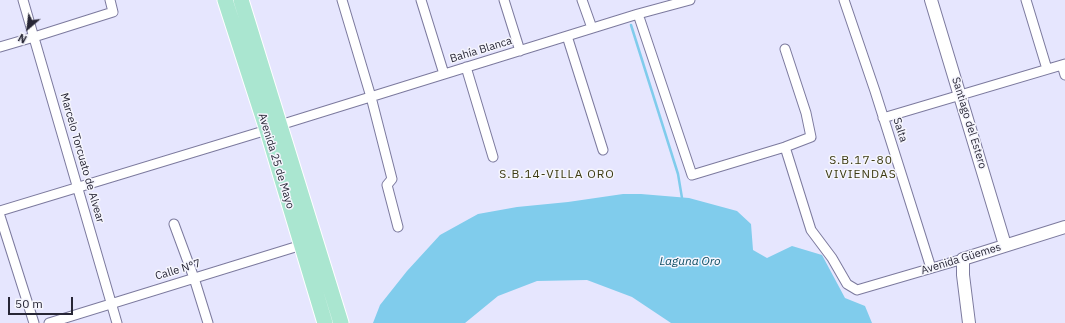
<!DOCTYPE html>
<meta charset="utf-8">
<style>
body{margin:0}
#map{position:relative;width:1065px;height:323px;overflow:hidden;background:#e6e6fe;font-family:"IBM Plex Sans",sans-serif}
canvas{display:block}
.north{position:absolute;left:8px;top:8px;width:40px;height:40px;-webkit-text-stroke:3px #f5f5fd;paint-order:stroke;rotate:208deg;font-size:11px;font-weight:700;line-height:16px;text-align:center;color:#272635}
.north::after{content:'';display:block;margin:auto;width:14px;height:18px;background:#272635;clip-path:polygon(50% 0,100% 100%,50% 72%,0 100%)}
.scale{position:absolute;left:8px;top:297px;width:65px;height:18px;box-sizing:border-box;border:2px solid #272635;border-top:0;padding-left:5px;font-size:12px;line-height:14px;white-space:nowrap;color:#272635;-webkit-text-stroke:3px #f5f5fd;paint-order:stroke}
</style>
<div id="map">
<canvas width="1065" height="323"></canvas>
<div class="north">N</div>
<div class="scale">50 m</div>
</div>
<script>
const ctx = document.querySelector('canvas').getContext('2d');
ctx.lineJoin = 'round';
function fillPath(path, color) { ctx.fillStyle = color; ctx.fill(path, 'evenodd'); }
const poly = rows => new Path2D(rows.map(r => 'M' + r).join(''));
function strokePath(path, color, width, dash) { ctx.strokeStyle = color; ctx.lineWidth = width; ctx.lineCap = dash ? 'butt' : 'round'; ctx.setLineDash(dash || []); ctx.stroke(path); }
function drawText(font, color, halo, rows, align = 'center') {
  ctx.font = font + ' "IBM Plex Sans",sans-serif'; ctx.lineWidth = 3; ctx.setLineDash([]); ctx.textBaseline = 'middle'; ctx.strokeStyle = halo; ctx.fillStyle = color; for (const [text, x, y, turn = 0] of rows) {
    ctx.save(); ctx.translate(x, y); ctx.rotate((+turn || 0) * Math.PI / 180); ctx.textAlign = isNaN(turn) ? turn : align; if (halo) ctx.strokeText(text, 0, 0); ctx.fillText(text, 0, 0); ctx.restore();
  }
}
const water = poly([
 [623,194,641,194,689,198,737,211,751,224,753,250,767,258,792,246,822,255,845,298,865,306,872,323,671,323,632,297,587,280,537,281,498,296,465,323,373,323,380,305,407,271,440,235,478,214,517,207,568,202]
]);
const stream = poly([
 [631,25,678,174,682,198]
]);
const minor = poly([
 [23,0,117,323],
 [342,0,371,97,392,179,387,185,398,227],
 [421,0,444,74],
 [504,0,520,51],
 [582,0,592,28],
 [844,0,875,91,931,268],
 [1026,0,1047,69],
 [638,14,692,175,785,147,811,137,806,113,785,49],
 [567,36,603,150],
 [0,47,34,37,113,12,110,0],
 [1062,65,1065,75],
 [466,67,493,157],
 [883,118,1065,64],
 [280,125,638,14,690,0],
 [785,147,811,230,832,258,847,284,857,290,963,259],
 [0,211,267,130],
 [0,216,34,323],
 [174,224,194,278,208,323],
 [49,323,305,244]
]);
const tertiary = poly([
 [931,0,1005,245],
 [969,323,963,275,963,259,1065,227]
]);
const primary = poly([
 [225,0,267,130,325,323],
 [241,0,341,323]
]);
const streetNames = [
 ["Bahía Blanca",481,50,-17],
 ["Santiago del Estero",969,123,73],
 ["Salta",900,130,72],
 ["Marcelo Torcuato de Alvear",82,158,74],
 ["Avenida 25 de Mayo",276,161,73],
 ["Avenida Güemes",961,259,-17],
 ["Calle N°7",178,270,-17]
];
const neighbourhoodNames = [
 ["S.B.17-80",861,161],
 ["VIVIENDAS",861,175],
 ["S.B.14-VILLA ORO",557,175]
];
const waterNames = [
 ["Laguna Oro",690,262]
];
fillPath(water, '#80ccec');
strokePath(stream, '#80ccec', 2.5);
strokePath(minor, '#7c7a9e', 11);
strokePath(tertiary, '#7c7a9e', 14);
strokePath(primary, '#fff', 17);
strokePath(minor, '#fff', 9);
strokePath(tertiary, '#fff', 12);
strokePath(primary, '#aae6d0', 15);
drawText('11px', '#272635', '#f5f5fd', streetNames);
ctx.letterSpacing = '1px';
drawText('12px', '#3d3b12', '#f5f5fd', neighbourhoodNames);
ctx.letterSpacing = '0px';
drawText('italic 12px', '#0d4d63', '#f5f5fd', waterNames);
</script>
